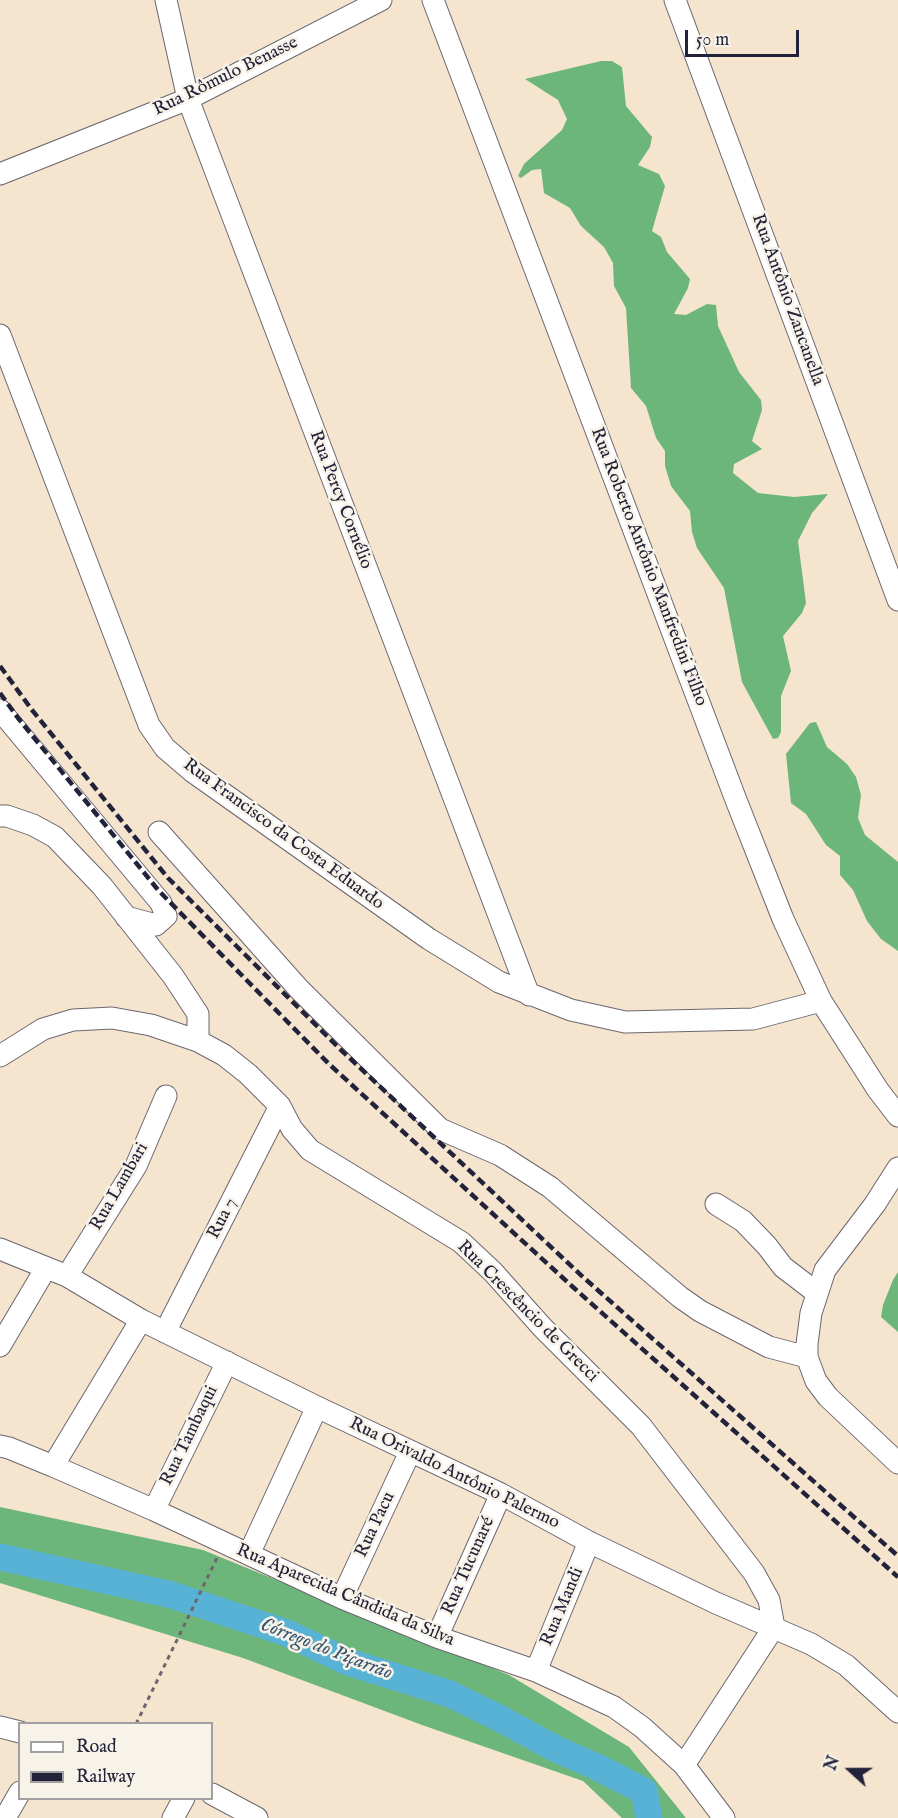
<!DOCTYPE html>
<meta charset="utf-8">
<style>
body{margin:0}
#map{position:relative;width:898px;height:1818px;overflow:hidden;background:#f5e5cf;font-family:"IM FELL English",serif}
canvas{display:block}
.legend{position:absolute;left:18px;top:1722px;width:195px;height:78px;box-sizing:border-box;background:#f7f3e8;border:2px solid #a29fa3;margin:0;padding:8px 10px;list-style:none;font-size:18px;color:#22223b}
.legend li{display:flex;align-items:center;gap:12px;height:30px}
.legend b{width:30px;border:2px solid #a29fa3}
.north{position:absolute;left:820px;top:1740px;width:60px;height:60px;-webkit-text-stroke:4px #f7f3e8;paint-order:stroke;rotate:291deg;font-size:16px;font-weight:700;line-height:24px;text-align:center;color:#22223b}
.north::after{content:'';display:block;margin:auto;width:21px;height:27px;background:#22223b;clip-path:polygon(50% 0,100% 100%,50% 72%,0 100%)}
.scale{position:absolute;left:685px;top:30px;width:114px;height:27px;box-sizing:border-box;border:3px solid #22223b;border-top:0;padding-left:8px;font-size:18px;line-height:21px;white-space:nowrap;color:#22223b;-webkit-text-stroke:4px #f7f3e8;paint-order:stroke}
</style>
<div id="map">
<canvas width="898" height="1818"></canvas>
<ul class="legend">
<li><b style="height:8px;background:#fff"></b>Road</li>
<li><b style="height:8px;background:#22223b"></b>Railway</li>
</ul>
<div class="north">N</div>
<div class="scale">50 m</div>
</div>
<script>
const ctx = document.querySelector('canvas').getContext('2d');
ctx.lineJoin = 'round';
function fillPath(path, color) { ctx.fillStyle = color; ctx.fill(path, 'evenodd'); }
const poly = rows => new Path2D(rows.map(r => 'M' + r).join(''));
function strokePath(path, color, width, dash) { ctx.strokeStyle = color; ctx.lineWidth = width; ctx.lineCap = dash ? 'butt' : 'round'; ctx.setLineDash(dash || []); ctx.stroke(path); }
function drawText(font, color, halo, rows, align = 'center') {
  ctx.font = font + ' "IM FELL English",serif'; ctx.lineWidth = 5; ctx.setLineDash([]); ctx.textBaseline = 'middle'; ctx.strokeStyle = halo; ctx.fillStyle = color; for (const [text, x, y, turn = 0] of rows) {
    ctx.save(); ctx.translate(x, y); ctx.rotate((+turn || 0) * Math.PI / 180); ctx.textAlign = isNaN(turn) ? turn : align; if (halo) ctx.strokeText(text, 0, 0); ctx.fillText(text, 0, 0); ctx.restore();
  }
}
const forest = poly([
 [601,61,612,61,622,67,626,106,652,137,650,147,638,165,659,174,665,186,652,231,661,237,667,252,690,279,688,288,674,314,686,315,707,304,716,305,718,326,739,372,761,400,762,410,752,441,762,449,734,464,733,473,758,493,794,497,828,494,812,513,798,541,806,603,802,613,783,636,791,671,781,696,781,732,778,738,773,739,742,682,724,588,697,548,692,532,690,511,671,486,665,466,665,451,656,438,646,406,631,388,626,308,614,286,613,263,604,247,581,226,570,208,544,193,541,169,532,170,521,178,518,176,524,164,562,130,567,119,558,100,525,79],
 [816,722,827,747,847,764,856,777,861,795,858,818,865,835,898,862,898,951,881,939,867,921,853,890,840,875,840,856,826,845,806,814,791,803,786,754,810,723],
 [898,1272,898,1332,881,1317,883,1305,893,1280],
 [0,1507,203,1550,509,1675,629,1747,686,1818,622,1818,583,1781,422,1725,243,1658,0,1583]
]);
const river = poly([
 [0,1557,172,1595,287,1633,348,1662,450,1694,499,1718,556,1749,597,1767,644,1791,649,1818]
]);
const path = poly([
 [136,1724,217,1558]
]);
const minor = poly([
 [166,0,188,99,529,995],
 [433,0,736,800,783,919,821,1001,878,1090,898,1116],
 [675,0,898,600],
 [0,174,188,99,381,0],
 [0,335,149,725,165,748,193,772,429,939,499,982,571,1010,625,1022,753,1019,821,1001],
 [0,710,161,903,166,916,156,925,126,917],
 [0,816,7,816,33,825,55,837,102,886,173,976,198,1014,198,1041],
 [159,832,299,989,440,1129,500,1155,550,1187,680,1297,700,1311,769,1347,807,1357],
 [0,1056,43,1029,73,1020,112,1018,151,1025,198,1041,224,1055,248,1074,280,1106,292,1129,310,1150,461,1242,493,1272,542,1327,641,1426,754,1573,769,1600,774,1627,684,1765],
 [898,1168,875,1204,825,1270,811,1313,807,1344,807,1357,816,1381,828,1397,898,1463],
 [716,1204,743,1221,767,1246,783,1267,817,1293],
 [0,1249,67,1276,141,1320,317,1407,501,1494,589,1542,716,1603,811,1644,846,1665,898,1712],
 [67,1276,136,1166,166,1096],
 [165,1332,280,1106],
 [0,1346,46,1268],
 [0,1446,9,1448,53,1466,154,1510,342,1598,437,1637,536,1671,614,1707,642,1727,684,1765,724,1818],
 [53,1466,141,1320],
 [154,1510,227,1362],
 [249,1554,317,1407],
 [342,1598,410,1452],
 [437,1637,501,1494],
 [536,1671,589,1542],
 [0,1727,20,1732],
 [212,1794,257,1818],
 [5,1818,20,1792],
 [173,1818,184,1798]
]);
const rail = poly([
 [0,666,32,710,168,878,341,1050,583,1277,898,1556],
 [0,693,18,718,159,891,329,1064,574,1288,898,1577]
]);
const streetNames = [
 ["Rua Rômulo Benasse",226,77,-26],
 ["Rua Antônio Zancanella",787,300,70],
 ["Rua Percy Cornélio",340,500,69],
 ["Rua Roberto Antônio Manfredini Filho",648,567,69],
 ["Rua Francisco da Costa Eduardo",283,835,36],
 ["Rua Lambari",120,1187,-60],
 ["Rua 7",223,1219,-63],
 ["Rua Crescêncio de Grecci",527,1312,45],
 ["Rua Tambaqui",190,1436,-64],
 ["Rua Orivaldo Antônio Palermo",454,1474,26],
 ["Rua Pacu",376,1525,-65],
 ["Rua Tucunaré",469,1566,-66],
 ["Rua Aparecida Cândida da Silva",345,1596,23],
 ["Rua Mandi",563,1607,-67]
];
const waterNames = [
 ["Córrego do Piçarrão",326,1650,21]
];
fillPath(forest, '#6cb57b');
strokePath(river, '#58b2d6', 27);
strokePath(minor, '#6c666f', 23);
strokePath(path, '#6c666f', 3, [4.5, 4.5]);
strokePath(minor, '#fff', 21);
strokePath(rail, '#22223b', 4.5, [9, 4.5]);
drawText('18px', '#22223b', '#f7f3e8', streetNames);
drawText('italic 20px', '#355471', '#f7f3e8', waterNames);
</script>
